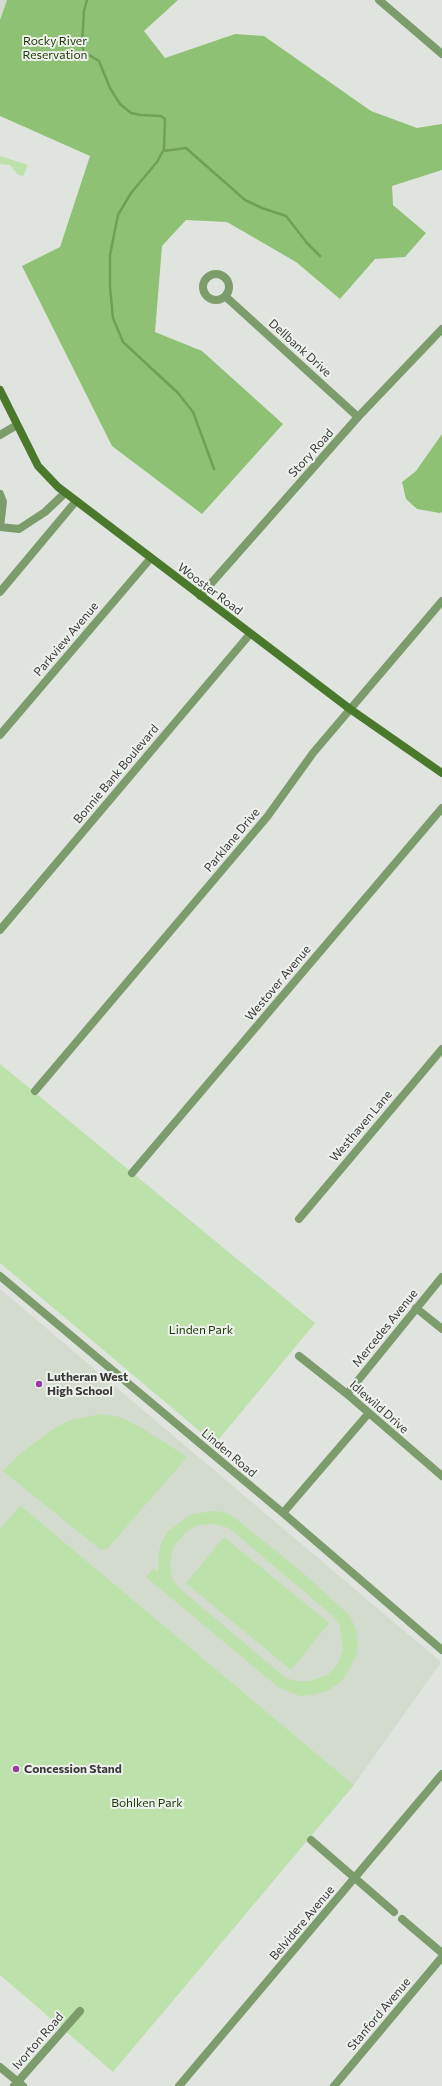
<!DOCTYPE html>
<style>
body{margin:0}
canvas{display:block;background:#e0e4df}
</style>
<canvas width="442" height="2086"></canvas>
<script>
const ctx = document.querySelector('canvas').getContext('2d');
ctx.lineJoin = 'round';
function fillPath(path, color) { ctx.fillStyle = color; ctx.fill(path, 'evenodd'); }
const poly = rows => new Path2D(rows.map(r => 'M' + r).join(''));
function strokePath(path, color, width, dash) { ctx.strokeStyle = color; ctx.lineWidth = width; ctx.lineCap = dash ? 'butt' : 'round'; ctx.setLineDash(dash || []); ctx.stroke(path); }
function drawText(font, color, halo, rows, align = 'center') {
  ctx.font = font + ' Commissioner,sans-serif'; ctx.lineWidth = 4; ctx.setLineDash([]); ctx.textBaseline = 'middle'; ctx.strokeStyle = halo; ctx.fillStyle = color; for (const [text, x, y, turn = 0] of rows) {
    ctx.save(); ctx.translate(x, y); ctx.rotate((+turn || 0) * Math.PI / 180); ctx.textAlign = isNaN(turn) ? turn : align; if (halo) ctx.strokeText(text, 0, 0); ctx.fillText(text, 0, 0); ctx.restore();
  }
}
const built = poly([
 [0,0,7,0,0,20],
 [0,1289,441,1662,354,1785,20,1505,0,1529]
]);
const green = poly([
 [0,156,28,165,23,176,18,175,10,165,0,164],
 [0,1064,315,1323,215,1444,0,1263],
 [101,1414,120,1417,142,1428,187,1457,107,1549,101,1550,3,1471,20,1454,53,1429,70,1420],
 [20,1505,354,1785,113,2072,0,1975,0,1529],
 [211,1511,224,1512,235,1518,302,1572,350,1616,356,1629,358,1644,356,1657,342,1681,329,1690,313,1695,300,1696,278,1687,146,1577,154,1568,158,1572,159,1551,162,1541,168,1531,190,1515],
 [213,1524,229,1528,333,1616,339,1623,343,1650,337,1665,328,1675,310,1681,297,1681,286,1678,178,1587,172,1578,170,1565,173,1547,186,1532,198,1525],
 [224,1537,329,1623,291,1670,186,1583]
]);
const forest = poly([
 [7,0,178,0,144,31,165,58,235,34,264,36,371,111,417,128,442,124,442,170,392,186,393,205,426,233,405,257,375,259,340,299,296,262,227,222,186,220,162,246,155,332,202,351,283,424,202,514,112,446,22,266,60,247,90,156,0,116,0,20],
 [442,434,442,512,440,513,417,509,406,499,402,482,416,471]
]);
const stream = poly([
 [87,0,84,11,82,44,84,52,99,61,110,88,120,104,131,113,140,115,161,116,165,119,164,149,157,162,131,193,118,215,110,255,110,287,113,318,123,342,178,393,193,412,214,469],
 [163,151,186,148,245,200,262,208,286,216,307,243,320,256]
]);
const minor = poly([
 [379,0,442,54],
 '203 287a13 13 0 1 1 26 0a13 13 0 1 1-26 0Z',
 [225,296,358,417],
 [0,435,17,425],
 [0,494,3,502,0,527],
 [0,527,19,529,45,512,65,493],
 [0,592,76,501],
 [0,735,150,559],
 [0,930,250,634],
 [35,1091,267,817,313,753,442,601],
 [132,1173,442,808],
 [299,1219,442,1049],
 [0,1276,283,1513,442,1650],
 [416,1308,442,1329],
 [299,1356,347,1394,442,1476],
 [347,1394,442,1277],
 [283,1513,368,1414],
 [311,1840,394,1912],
 [402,1919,442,1953],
 [14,2086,80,2011],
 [179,2086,442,1774],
 [334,2086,442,1957]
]);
const tertiary = poly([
 [200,596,358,417,442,329],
 [0,2067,23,2086]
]);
const secondary = poly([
 [0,390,38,466,58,487,350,709,442,773]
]);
const markers = [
 [39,1384,4,"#9a3ba3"],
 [16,1769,4,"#9a3ba3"]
];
const parkNames = [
 ["Rocky River",55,41],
 ["Reservation",55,55],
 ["Linden Park",201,1330],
 ["Bohlken Park",147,1803]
];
const streetNames = [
 ["Dellbank Drive",300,348,42],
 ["Story Road",311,453,-48],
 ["Wooster Road",210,589,37],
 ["Parkview Avenue",66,639,-50],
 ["Bonnie Bank Boulevard",116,774,-50],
 ["Parklane Drive",232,840,-50],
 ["Westover Avenue",278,983,-50],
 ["Westhaven Lane",361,1126,-50],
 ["Mercedes Avenue",385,1328,-51],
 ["Idlewild Drive",379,1407,41],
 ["Linden Road",229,1453,40],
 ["Belvidere Avenue",302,1923,-50],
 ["Stanford Avenue",379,2014,-50],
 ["Ivorton Road",38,2041,-49]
];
const poiNames = [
 ["Lutheran West",47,1377],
 ["High School",47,1391],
 ["Concession Stand",24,1769]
];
fillPath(built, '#d3dbcf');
fillPath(green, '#bde1ab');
fillPath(forest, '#8fc174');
strokePath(stream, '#70a055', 2.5);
strokePath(minor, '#7c9c6b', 8);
strokePath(tertiary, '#7c9c6b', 8);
strokePath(secondary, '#4a792b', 8);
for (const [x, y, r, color] of markers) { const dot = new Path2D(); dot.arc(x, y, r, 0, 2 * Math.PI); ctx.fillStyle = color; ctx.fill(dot); strokePath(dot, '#edf1ec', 1.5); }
drawText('12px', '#1a3901', '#edf1ec', parkNames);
drawText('12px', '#393a38', '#edf1ec', streetNames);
drawText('bold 12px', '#393a38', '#edf1ec', poiNames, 'left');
</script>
